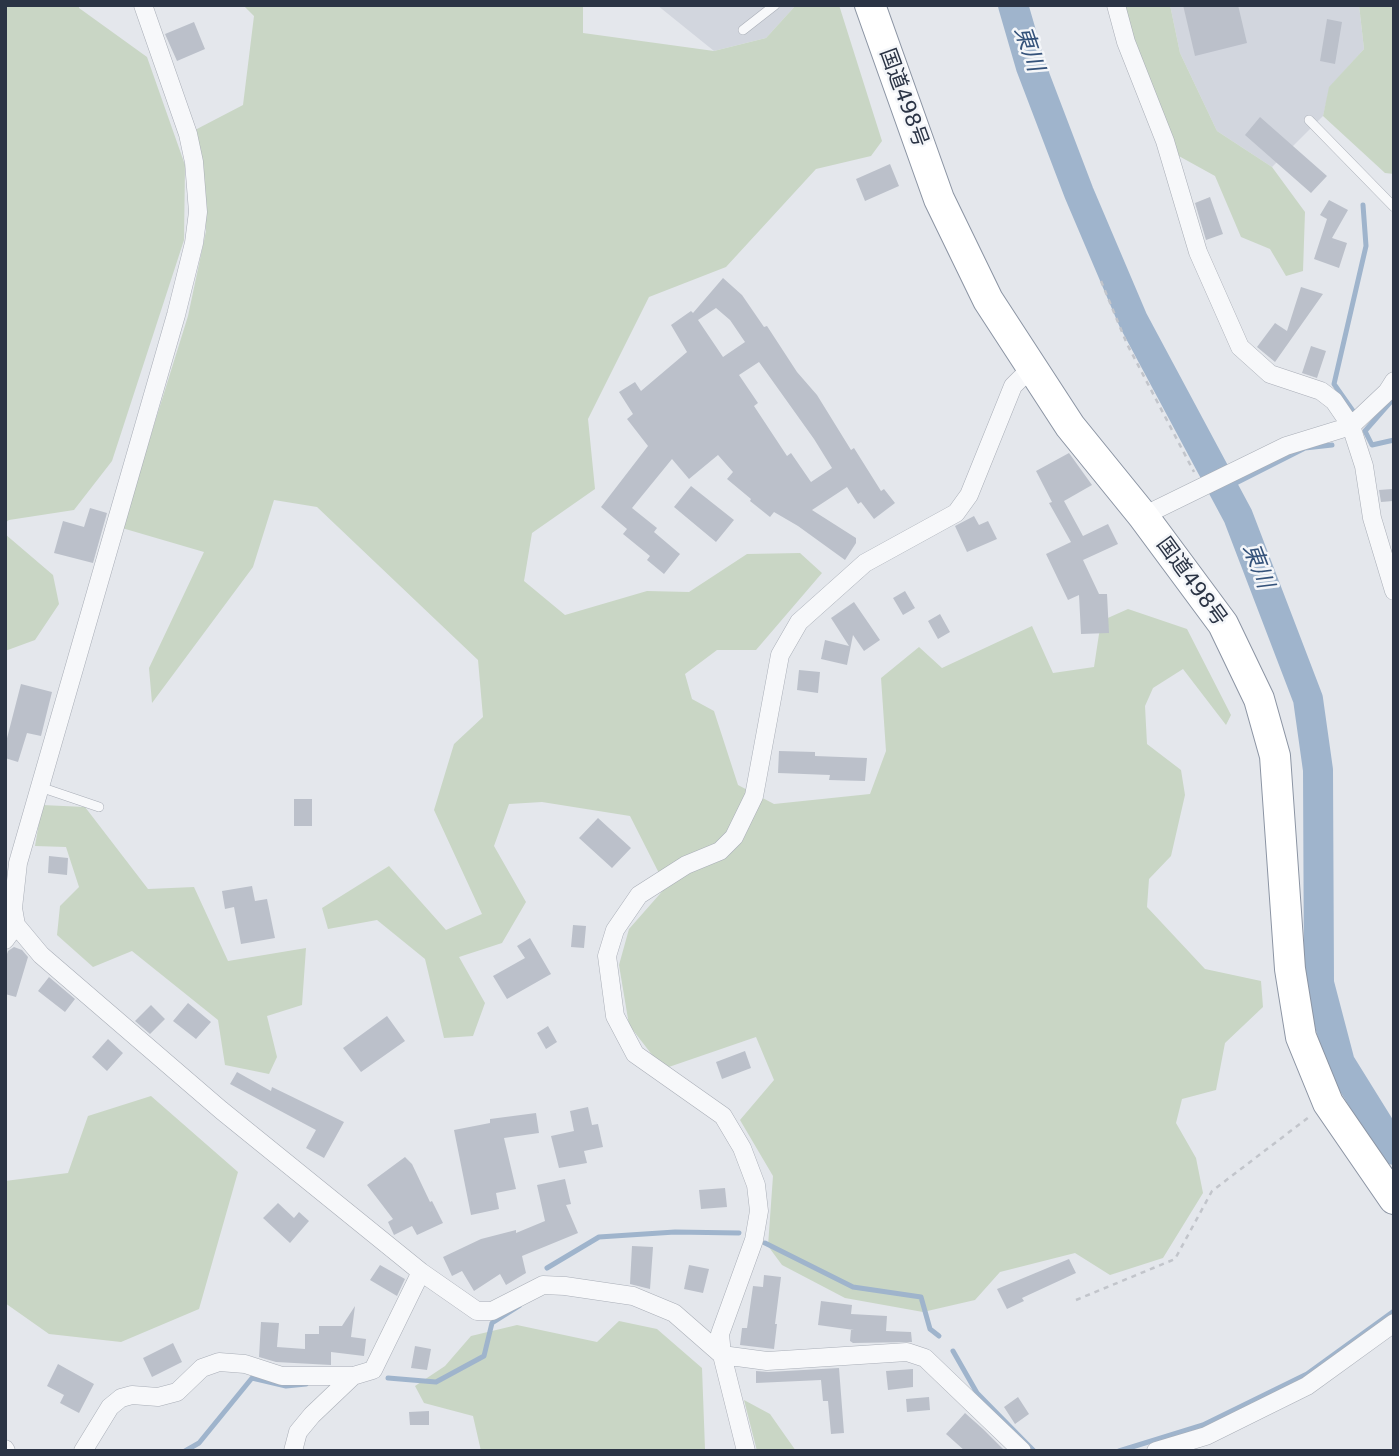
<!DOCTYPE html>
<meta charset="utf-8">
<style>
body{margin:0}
#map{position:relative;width:1399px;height:1456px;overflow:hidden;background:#e4e7ec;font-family:"DejaVu Sans",sans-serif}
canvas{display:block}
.frame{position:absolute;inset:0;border:7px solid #2b3445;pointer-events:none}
</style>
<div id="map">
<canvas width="1399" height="1456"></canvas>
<div class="frame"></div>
</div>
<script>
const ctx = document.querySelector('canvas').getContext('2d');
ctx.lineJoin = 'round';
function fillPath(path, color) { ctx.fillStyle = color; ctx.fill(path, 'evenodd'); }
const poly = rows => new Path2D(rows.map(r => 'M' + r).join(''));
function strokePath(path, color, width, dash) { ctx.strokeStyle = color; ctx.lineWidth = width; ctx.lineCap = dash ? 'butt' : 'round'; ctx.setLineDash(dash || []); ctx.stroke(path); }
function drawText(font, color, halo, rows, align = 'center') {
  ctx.font = font + ' "DejaVu Sans","Noto Sans JP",sans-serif'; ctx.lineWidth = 5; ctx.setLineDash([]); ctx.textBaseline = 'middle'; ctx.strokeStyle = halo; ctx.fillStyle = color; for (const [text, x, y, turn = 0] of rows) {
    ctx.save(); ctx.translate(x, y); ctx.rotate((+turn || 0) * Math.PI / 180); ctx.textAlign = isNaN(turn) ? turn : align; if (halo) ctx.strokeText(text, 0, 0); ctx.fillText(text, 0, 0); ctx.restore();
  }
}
const built = poly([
 [657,5,796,5,766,38,714,51],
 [1170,5,1359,5,1364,49,1330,87,1323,116,1272,167,1217,131,1180,53]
]);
const green = poly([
 [5,5,79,5,79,8,147,57,185,165,184,240,112,461,74,510,9,520,5,523],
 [243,5,583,5,583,33,714,51,766,38,796,5,839,5,882,141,871,156,816,169,726,267,649,297,588,419,595,489,532,533,524,581,565,615,647,591,689,592,747,554,800,553,822,573,756,650,717,650,685,674,692,699,714,711,738,785,774,804,870,794,886,751,881,678,919,647,942,668,1032,626,1053,673,1094,667,1101,621,1128,609,1187,629,1231,715,1226,725,1183,669,1153,688,1145,706,1147,744,1181,770,1185,795,1171,856,1149,879,1147,907,1205,969,1261,981,1263,1007,1225,1043,1216,1090,1182,1099,1176,1123,1196,1158,1203,1193,1163,1258,1110,1275,1075,1253,1000,1272,975,1300,923,1312,845,1298,782,1265,768,1246,773,1176,740,1120,774,1080,756,1037,663,1069,629,1025,619,965,629,929,666,887,630,816,542,802,509,804,494,846,526,902,502,943,459,957,485,1003,473,1036,444,1038,425,959,377,920,328,929,322,908,389,866,446,930,482,914,434,810,454,744,483,717,478,660,317,507,274,500,253,567,152,703,149,668,204,552,122,528,188,316,206,231,195,130,243,105,254,16],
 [1124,5,1170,5,1180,53,1217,131,1272,167,1305,212,1303,271,1286,276,1270,249,1241,237,1215,176,1177,155,1125,16],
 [1359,5,1394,5,1394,174,1385,173,1323,116,1329,87,1364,49],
 [5,534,53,575,59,604,35,640,5,651],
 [42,805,85,807,148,889,194,887,228,961,306,948,302,1005,267,1016,277,1057,269,1074,225,1065,218,1020,132,951,93,967,57,935,60,906,79,887,66,847,35,846],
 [151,1096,238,1172,199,1309,121,1342,49,1334,5,1303,5,1181,68,1173,88,1116],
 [619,1321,657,1329,702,1368,705,1449,703,1451,481,1451,473,1416,424,1403,415,1386,445,1366,471,1336,517,1325,597,1342],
 [744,1400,770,1414,796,1451,757,1451]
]);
const stream = poly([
 [1394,398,1365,431,1372,445,1394,440],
 [1353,411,1334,384,1366,246,1363,205],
 [1224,489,1305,448,1332,445],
 [765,1243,853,1287,921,1297,930,1329,939,1336],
 [547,1268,599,1237,675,1232,739,1233],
 [953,1351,977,1393,1034,1451],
 [388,1378,436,1382,484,1356,492,1323,519,1306],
 [185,1451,199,1443,252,1378,286,1386,306,1384],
 [1119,1451,1203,1425,1307,1374,1394,1311]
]);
const river = poly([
 [1013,5,1031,67,1079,193,1133,320,1238,516,1308,699,1318,770,1319,983,1340,1063,1394,1150]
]);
const building = poly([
 [1183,5,1238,5,1247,43,1195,56],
 [1327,19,1342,22,1335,64,1320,61],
 [194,22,205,49,177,61,165,34],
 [1260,117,1327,176,1311,193,1245,135],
 [890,164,899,186,865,201,856,179],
 [1210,197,1223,234,1206,240,1195,203],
 [1329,200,1348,210,1332,238,1347,243,1339,268,1314,259,1327,219,1320,215],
 [723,278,742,295,764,327,767,326,797,372,817,395,851,450,854,448,881,491,884,489,895,503,874,519,861,502,858,504,847,487,812,510,856,538,856,543,845,560,798,526,774,512,770,517,750,501,751,499,727,479,733,472,718,455,689,479,672,459,632,508,657,528,654,532,680,554,664,574,647,560,650,556,623,534,627,529,601,507,648,446,627,419,633,414,619,392,635,382,641,391,687,352,671,325,691,311,693,313],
 [716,308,730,320,745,342,723,357,698,320],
 [759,362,814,439,832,468,811,482,791,453,787,456,754,406,758,403,739,375],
 [1301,287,1323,294,1275,362,1257,347,1275,323,1287,331],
 [1311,346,1326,351,1317,378,1302,373],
 [1069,453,1092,485,1064,501,1083,536,1108,524,1118,544,1083,560,1099,594,1107,594,1109,633,1081,634,1079,595,1068,600,1046,554,1071,542,1049,503,1052,502,1036,471],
 [691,486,734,520,716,542,674,507],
 [1392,489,1393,501,1381,502,1379,490],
 [90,508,107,513,93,563,54,553,63,521,84,527],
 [974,516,979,525,988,521,997,539,967,552,955,526],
 [905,591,915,608,903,615,893,598],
 [854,602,880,640,864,651,853,635,847,665,821,659,825,640,849,646,831,618],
 [940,614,950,632,938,639,928,621],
 [799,670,820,672,818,693,797,690],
 [21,684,52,692,41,736,27,733,18,762,5,758,5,746],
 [779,751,815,752,815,756,867,758,865,781,829,780,830,775,778,773],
 [294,799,312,799,312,826,294,826],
 [598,818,631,848,612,868,579,838],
 [49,856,68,858,67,875,48,873],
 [252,886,255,901,267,899,275,938,241,944,234,907,225,909,222,891],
 [573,925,586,926,584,948,571,947],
 [530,938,551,974,507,999,493,976,525,958,517,946],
 [14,947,22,950,28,957,16,997,5,994,5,960,8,951],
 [49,977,75,999,65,1012,38,991],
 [188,1003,211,1022,196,1039,173,1021],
 [151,1005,165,1019,150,1034,135,1021],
 [387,1016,405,1041,361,1072,343,1048],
 [548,1026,557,1042,546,1049,537,1033],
 [108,1039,123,1053,107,1071,92,1057],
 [745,1051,751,1068,722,1079,716,1062],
 [237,1072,271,1091,272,1087,344,1122,324,1158,306,1148,316,1130,230,1084],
 [588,1107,592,1125,598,1124,603,1147,584,1151,587,1163,559,1168,551,1136,574,1131,570,1111],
 [536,1113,539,1133,504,1138,516,1189,496,1193,499,1209,471,1215,454,1130,490,1123,490,1119],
 [405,1157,412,1164,430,1202,432,1201,443,1223,417,1235,412,1226,394,1235,388,1222,393,1219,367,1185],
 [565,1179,571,1204,566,1205,578,1233,522,1256,526,1273,506,1285,500,1274,474,1291,462,1271,452,1276,443,1257,481,1239,516,1230,516,1233,545,1221,537,1185],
 [725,1188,727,1207,701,1209,699,1190],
 [278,1203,294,1218,299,1212,309,1221,290,1243,263,1218],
 [632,1246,653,1247,650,1289,630,1284],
 [1069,1259,1076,1273,1022,1298,1024,1301,1007,1309,997,1289],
 [380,1265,405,1279,397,1296,370,1280],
 [689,1265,709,1269,703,1293,684,1289],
 [764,1275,781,1277,775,1324,777,1324,774,1349,740,1345,742,1328,747,1328,753,1286,763,1287],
 [821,1301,852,1305,851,1314,887,1316,886,1331,911,1332,912,1342,853,1343,850,1341,851,1330,854,1330,818,1325],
 [355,1306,351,1337,366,1339,364,1356,331,1352,331,1365,276,1362,259,1357,261,1322,279,1323,277,1347,305,1349,305,1334,319,1334,319,1326,342,1326],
 [173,1343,182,1362,152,1377,143,1358],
 [415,1346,431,1349,427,1370,411,1368],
 [58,1364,94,1384,79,1413,60,1403,64,1395,47,1386],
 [839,1368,844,1433,831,1434,828,1401,823,1401,821,1380,756,1383,756,1371,768,1372],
 [913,1369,913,1387,888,1390,886,1371],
 [929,1397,930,1410,907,1412,906,1399],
 [1018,1397,1029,1414,1015,1424,1004,1407],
 [429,1411,429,1425,410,1425,409,1412],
 [965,1413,983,1429,1005,1451,965,1451,946,1434]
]);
const path = poly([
 [1101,281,1127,344,1194,472],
 [1076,1300,1175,1259,1212,1191,1309,1117]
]);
const service = poly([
 [743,30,775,5],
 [1309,120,1394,207],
 [40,787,99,807]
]);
const minor = poly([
 [143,5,188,134,194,162,198,212,194,243,176,315,18,863,13,908,16,925,41,955,221,1110,421,1272,477,1311,492,1311,543,1285,565,1286,633,1296,674,1313,722,1355,767,1361,907,1352,925,1358,1022,1451],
 [1116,5,1126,42,1165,141,1198,252,1240,347,1270,374,1321,391,1334,401,1351,426,1364,466,1372,518,1394,591],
 [1143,516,1286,446,1351,426,1387,392,1394,381],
 [5,940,16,925],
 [5,1449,6,1451],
 [83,1451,110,1407,121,1398,132,1395,158,1397,177,1392,202,1368,219,1362,245,1364,282,1376,353,1376,373,1370,421,1272],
 [293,1451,298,1432,312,1415,353,1376],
 [746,1451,722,1355,720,1334,754,1240,759,1211,756,1185,742,1148,723,1116,635,1054,615,1016,607,956,615,930,639,895,686,865,720,851,734,837,754,796,780,655,799,622,865,563,956,513,969,495,1013,386,1031,368],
 [1156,1451,1206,1436,1307,1386,1394,1323]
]);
const trunk = poly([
 [870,5,939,199,988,300,1070,426,1143,516,1223,624,1259,699,1275,756,1290,969,1301,1037,1328,1103,1394,1199]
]);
const streetNames = [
 ["国道498号",903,98,70],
 ["国道498号",1191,582,54]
];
const waterNames = [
 ["東川",1028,49,71],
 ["東川",1257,566,69]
];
fillPath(built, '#d2d6de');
fillPath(green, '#c9d6c5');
strokePath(stream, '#9fb4cc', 5);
strokePath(river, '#9fb4cc', 30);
fillPath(building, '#bbc0ca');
strokePath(service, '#a9aeb7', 10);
strokePath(minor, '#a9aeb7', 19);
strokePath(trunk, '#8b94a3', 32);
strokePath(path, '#c2c5cb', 2.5, [5, 5]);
strokePath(service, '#f7f8fa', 9);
strokePath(minor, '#f7f8fa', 18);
strokePath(trunk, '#fff', 30);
drawText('21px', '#2b3445', '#f4f6f9', streetNames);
drawText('italic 23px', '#34527a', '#f4f6f9', waterNames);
</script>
